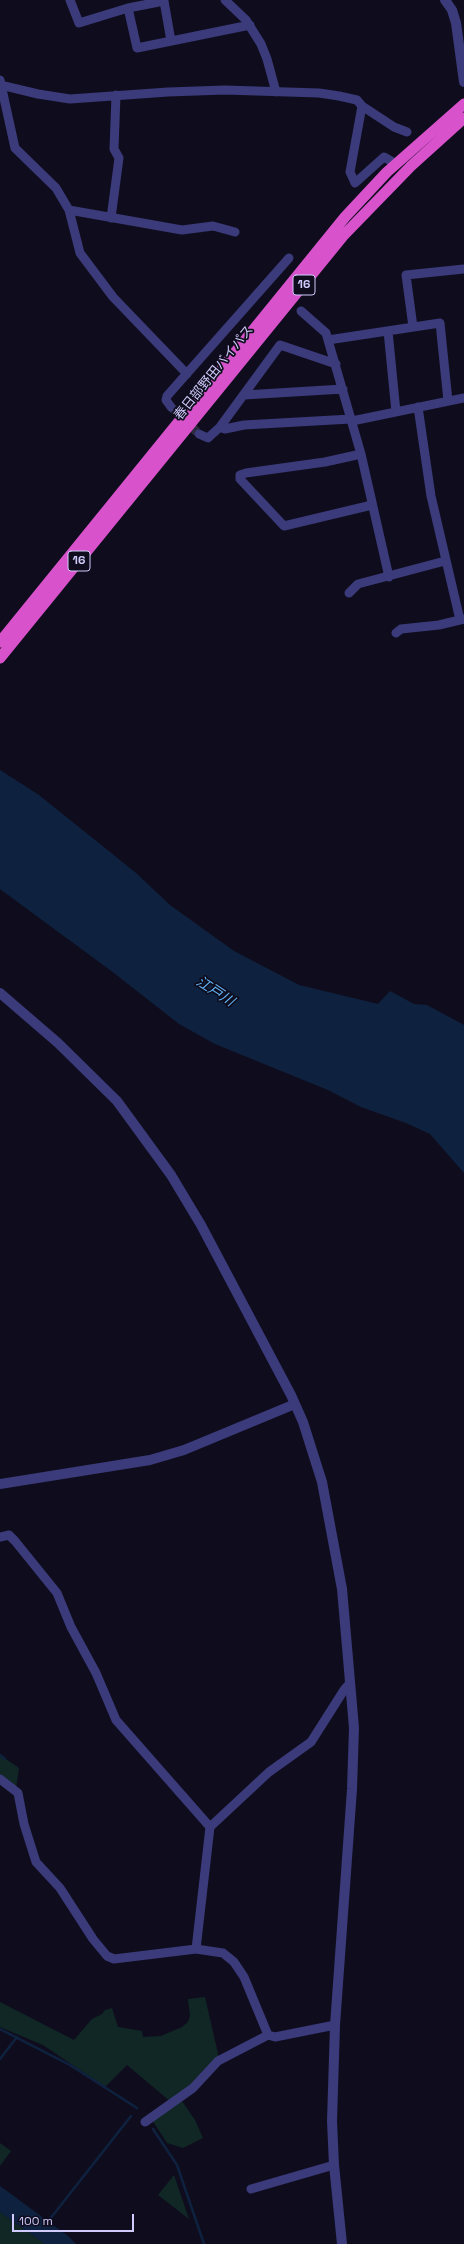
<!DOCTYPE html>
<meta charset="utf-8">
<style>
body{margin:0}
#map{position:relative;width:464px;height:2244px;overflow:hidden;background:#0f0d1d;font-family:"Space Grotesk",sans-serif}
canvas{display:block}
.scale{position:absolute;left:12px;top:2214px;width:122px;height:18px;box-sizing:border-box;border:2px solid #d0cbfc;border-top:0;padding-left:5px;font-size:12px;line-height:14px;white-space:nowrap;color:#d0cbfc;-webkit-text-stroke:3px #0f0d1d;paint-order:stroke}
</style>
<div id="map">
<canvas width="464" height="2244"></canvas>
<div class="scale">100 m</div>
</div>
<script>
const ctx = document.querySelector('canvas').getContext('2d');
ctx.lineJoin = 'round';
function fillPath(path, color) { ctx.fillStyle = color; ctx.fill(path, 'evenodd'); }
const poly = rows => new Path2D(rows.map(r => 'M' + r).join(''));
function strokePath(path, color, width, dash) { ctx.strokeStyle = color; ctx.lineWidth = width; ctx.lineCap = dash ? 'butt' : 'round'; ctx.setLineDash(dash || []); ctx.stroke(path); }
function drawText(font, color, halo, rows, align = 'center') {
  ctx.font = font + ' "Space Grotesk","Noto Sans JP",sans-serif'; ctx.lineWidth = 3.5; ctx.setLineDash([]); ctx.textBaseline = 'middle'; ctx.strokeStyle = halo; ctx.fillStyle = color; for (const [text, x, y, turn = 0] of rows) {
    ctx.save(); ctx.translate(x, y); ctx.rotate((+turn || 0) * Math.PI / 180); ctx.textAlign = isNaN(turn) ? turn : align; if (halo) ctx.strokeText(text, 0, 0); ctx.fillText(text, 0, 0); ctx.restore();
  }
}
const green = poly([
 [0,1755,19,1768,16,1788,0,1777],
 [205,1997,219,2058,188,2088,171,2102,127,2065,105,2087,43,2045,0,2027,0,2002,74,2040,92,2019,102,2014,105,2010,112,2008,118,2027,142,2031,143,2037,161,2036,182,2027,188,2022,190,2016,188,1999],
 [180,2098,195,2120,203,2138,183,2148,167,2143,152,2120],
 [0,2143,11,2151,0,2166],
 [174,2175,189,2219,158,2195],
 [0,2212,45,2244,0,2244]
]);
const water = poly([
 [0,770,39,795,136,873,170,905,234,951,299,985,378,1004,390,991,414,1004,427,1005,464,1025,464,1173,430,1134,406,1123,361,1107,328,1090,215,1044,179,1024,114,973,0,889],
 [0,2186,68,2236,76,2244,45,2244,0,2212]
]);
const stream = poly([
 [0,1755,5,1759],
 [0,2029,70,2065,137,2108],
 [0,2059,17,2037],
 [153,2129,177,2165,204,2244],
 [46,2224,131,2116]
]);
const minorTunnel = poly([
 [171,407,199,434]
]);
const minor = poly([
 [70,0,79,23,128,8,164,1,171,41],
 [225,0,246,20,261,44,267,59,276,92],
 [128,8,137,48,250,25],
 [0,80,15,148,56,188,69,210,80,253,113,297,187,374],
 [0,85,38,94,70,99,168,92,225,90,319,93,339,96,357,100,362,106,350,172,355,183,384,157,396,164],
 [362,106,394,127,407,132],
 [69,210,182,230,213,226,235,232],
 [111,218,119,158,114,149,116,95],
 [301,311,326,333,328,340,361,454,389,577],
 [413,327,406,275,464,269],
 [388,331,396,412],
 [328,340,440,323,448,401],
 [244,395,343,389],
 [171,407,166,400,167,396,289,258],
 [418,407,431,496,460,620],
 [352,421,464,398],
 [220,427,225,429,244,425,351,419],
 [199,434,208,438,220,427,280,345,336,364],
 [361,454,325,462,246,473,240,475,240,479,284,526,372,505],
 [349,593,358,584,445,561],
 [396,633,401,629,439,625,464,619],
 [0,1537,9,1535,15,1541,57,1593,71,1627,96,1673,116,1720,210,1827],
 [0,1779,18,1793,24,1824,36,1862,60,1888,93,1939,107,1956,114,1959,196,1949,223,1953,234,1962,244,1977,268,2035],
 [196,1949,210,1827,269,1772,311,1742,344,1690,350,1683],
 [145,2122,193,2088,218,2061,268,2035,275,2037,335,2025],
 [251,2189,334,2165]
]);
const tertiary = poly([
 [445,0,452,10,456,23,464,82],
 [0,993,58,1043,117,1101,171,1175,201,1225,291,1395,303,1422,322,1482,342,1589,354,1728,352,1789,335,2025,332,2121,334,2165,342,2244],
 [0,1484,150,1460,184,1450,295,1404]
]);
const trunk = poly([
 [0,642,345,217,387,172,464,104],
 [0,658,343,236,411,166,464,118]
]);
const shields = [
 [304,285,22],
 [79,561,22]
];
const shieldNames = [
 ["16",304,285],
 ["16",79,561]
];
const streetNames = [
 ["春日部野田バイパス",214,373,-51]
];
const waterNames = [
 ["江戸川",215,992,33]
];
fillPath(green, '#102726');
fillPath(water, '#0e2240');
strokePath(stream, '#0e2240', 2.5);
strokePath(minorTunnel, '#2c2a3e', 9, [9, 4.5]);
strokePath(minor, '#3b3a7a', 9);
strokePath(tertiary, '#3b3a7a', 10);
strokePath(trunk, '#d852cc', 11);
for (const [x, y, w] of shields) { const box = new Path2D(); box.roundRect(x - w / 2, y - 10, w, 20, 3); ctx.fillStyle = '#0f0d1d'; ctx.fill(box); strokePath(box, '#d0cbfc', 1); }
drawText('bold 12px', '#d0cbfc', null, shieldNames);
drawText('13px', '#d0cbfc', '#0f0d1d', streetNames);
drawText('italic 14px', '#5fb3f7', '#0f0d1d', waterNames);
</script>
